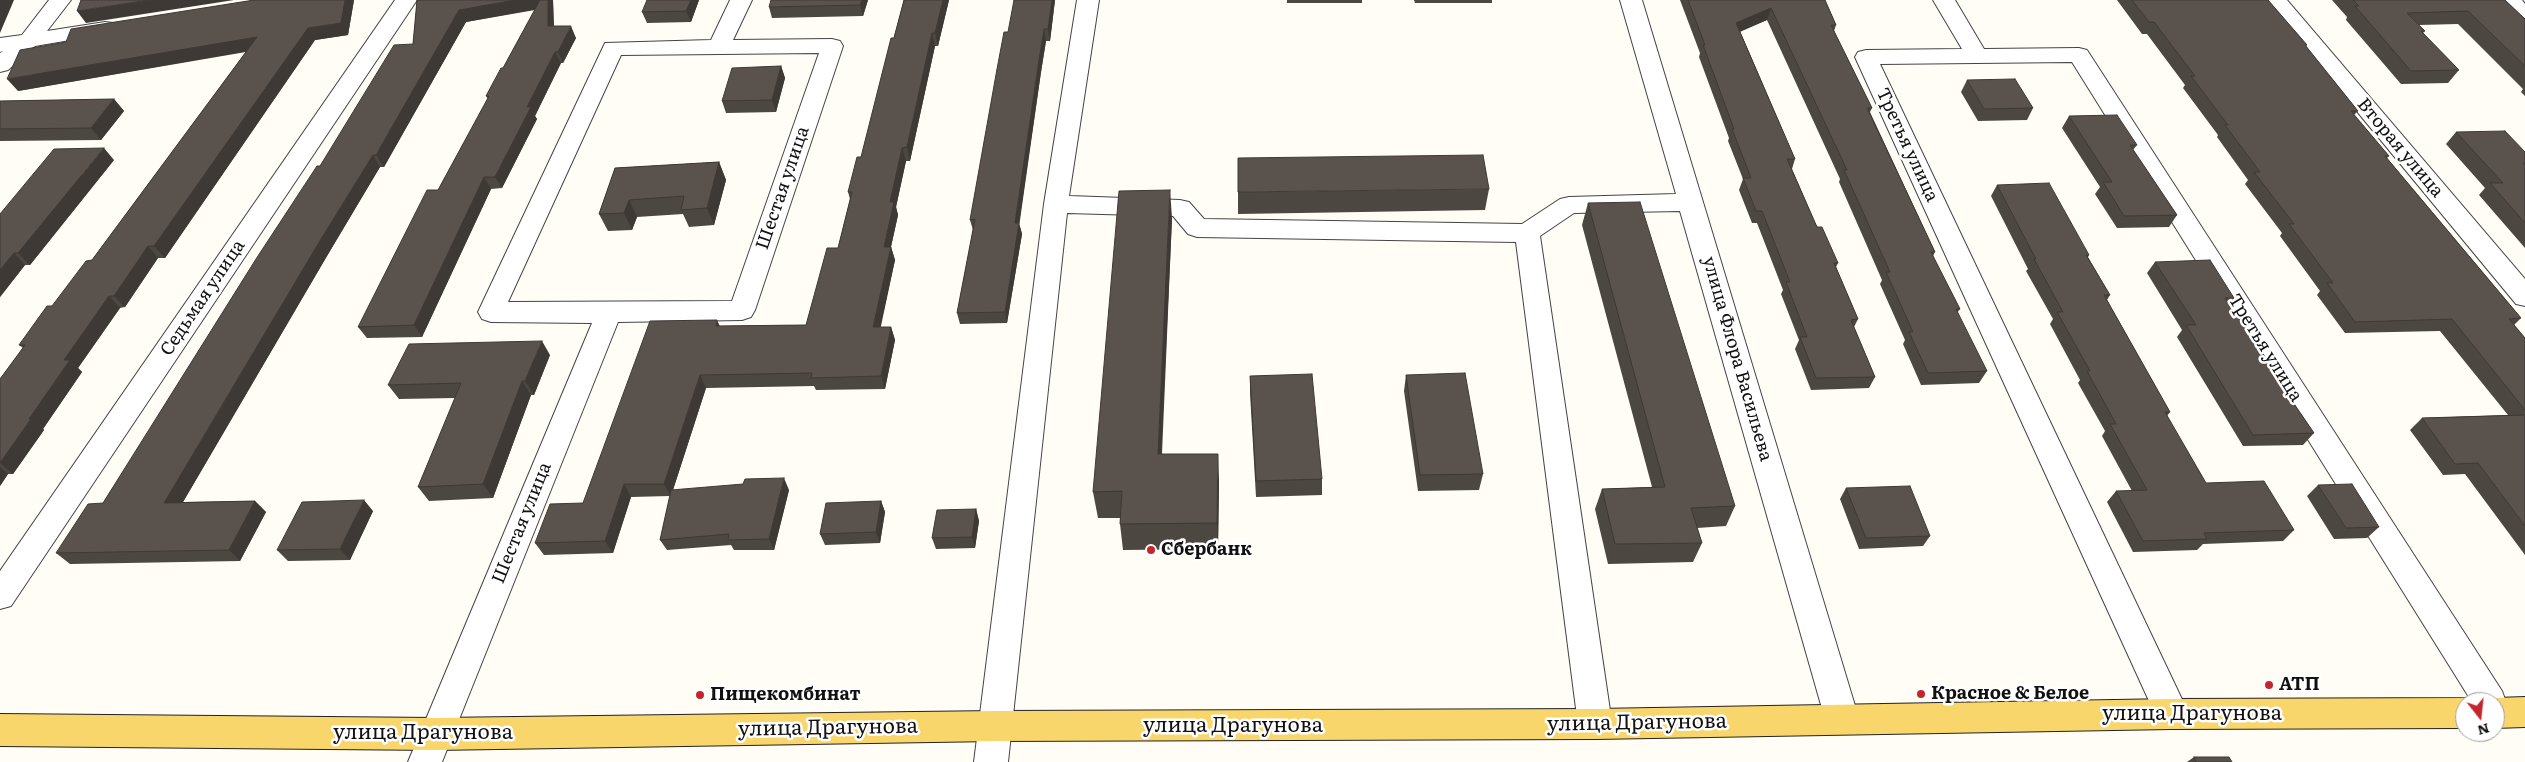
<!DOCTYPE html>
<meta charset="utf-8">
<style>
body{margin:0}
#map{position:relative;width:2525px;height:762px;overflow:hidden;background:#fffdf5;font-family:Literata,serif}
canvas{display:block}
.north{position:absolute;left:2455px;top:692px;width:50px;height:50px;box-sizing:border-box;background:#fff;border:1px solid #a0a0a0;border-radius:50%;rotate:164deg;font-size:14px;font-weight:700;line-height:20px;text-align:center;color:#111}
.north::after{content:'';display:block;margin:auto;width:18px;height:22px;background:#c4262e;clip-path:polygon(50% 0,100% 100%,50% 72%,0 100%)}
</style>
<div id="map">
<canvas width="2525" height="762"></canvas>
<div class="north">N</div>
</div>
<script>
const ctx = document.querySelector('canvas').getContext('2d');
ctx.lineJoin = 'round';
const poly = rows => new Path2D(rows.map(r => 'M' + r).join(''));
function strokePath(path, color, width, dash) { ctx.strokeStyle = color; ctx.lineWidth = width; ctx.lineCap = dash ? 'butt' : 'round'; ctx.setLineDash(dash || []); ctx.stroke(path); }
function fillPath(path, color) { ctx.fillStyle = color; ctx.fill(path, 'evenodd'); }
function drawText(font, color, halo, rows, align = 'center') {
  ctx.font = font + ' Literata,serif'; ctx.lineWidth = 5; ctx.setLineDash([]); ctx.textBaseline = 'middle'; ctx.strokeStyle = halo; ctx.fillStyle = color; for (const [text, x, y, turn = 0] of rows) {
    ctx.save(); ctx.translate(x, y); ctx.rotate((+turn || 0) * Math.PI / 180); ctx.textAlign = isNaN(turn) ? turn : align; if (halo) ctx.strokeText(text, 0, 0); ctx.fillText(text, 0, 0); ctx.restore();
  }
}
const minor = poly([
 [49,0,71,0,47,31,105,22,113,23,116,28,113,33,105,34,35,46,8,70,0,72,0,53,3,51,0,52,0,38,22,35,49,0],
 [395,0,417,0,11,606,0,609,0,571,395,0],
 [730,0,752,0,733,40,832,39,840,41,843,46,755,310,751,317,742,320,618,322,442,762,408,762,592,323,491,322,482,319,478,312,605,43,711,40,730,0],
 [819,53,732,301,508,302,621,55,819,53],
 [1077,0,1099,0,1069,196,1180,200,1189,202,1204,219,1522,224,1560,199,1569,197,1676,194,1620,0,1642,0,1859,719,1854,730,1842,734,1830,730,1825,719,1680,211,1574,213,1540,236,1612,724,1607,735,1595,739,1583,735,1578,724,1516,242,1197,237,1188,234,1173,216,1067,213,1008,762,974,762,1044,204,1077,0],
 [1933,0,1955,0,1984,49,2079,48,2087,50,2502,691,2506,702,2502,713,2495,715,2495,702,2472,702,2072,62,1880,64,2189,714,2184,725,2172,729,2160,725,1855,57,1858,52,1866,50,1962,49,1933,0],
 [2265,0,2287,0,2525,279,2525,306,2516,304,2265,0],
 [2499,0,2522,0,2525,4,2525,22,2517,21,2499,0]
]);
const major = poly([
 [2525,697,2525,727,2495,728,2495,702,2484,702,2495,698,2525,697],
 [2465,698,2476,702,2465,702,2465,728,2172,729,1595,739,995,741,436,750,0,746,0,714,436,718,995,711,1595,709,2172,699,2465,698]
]);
const wall = poly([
 [254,0,354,0,348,35,315,40,165,258,158,258,125,307,120,308,78,368,82,372,43,429,44,430,13,474,8,474,0,486,0,379,23,348,19,345,92,260,246,52,18,91,66,42],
 [417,0,553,0,554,26,576,38,563,63,561,63,535,116,537,119,502,188,491,189,422,337,367,338,358,327,438,190,488,99,486,96,503,68,535,10,466,22,384,167,380,167,327,256,183,502,255,501,266,512,240,561,70,564,56,553,103,503,320,166,413,44],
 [647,0,699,0,691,22,647,23,642,12],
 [868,0,863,16,772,18,769,7],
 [904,0,949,0,938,46,935,46,910,161,906,161,896,207,898,215,891,247,895,260,880,327,891,327,895,340,885,389,816,390,814,386,706,388,673,490,789,490,774,550,734,550,731,545,667,550,660,540,670,496,631,497,613,553,544,555,535,543,583,503,720,326,806,325,838,248,850,199,848,192,861,157],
 [1055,0,1050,41,1046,41,1041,72,1019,223,1022,234,1007,323,960,324,957,313,973,230,970,220,1008,32],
 [1287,0,1362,0,1362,3,1287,3],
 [1414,0,1492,0,1492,3,1415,3],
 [1680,0,1825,0,1836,25,1834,31,1872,108,1870,112,1935,252,1933,256,1960,309,1957,313,1987,371,1979,383,1921,385,1903,344,1905,340,1880,284,1882,280,1839,182,1840,179,1767,20,1740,31,1795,159,1792,169,1817,227,1838,263,1836,267,1858,319,1854,327,1875,377,1869,388,1811,390,1795,349,1799,340,1781,294,1783,290,1757,223,1752,223,1739,190,1743,179,1728,141,1729,138,1699,57,1700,53],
 [2117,0,2268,0,2307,45,2306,46,2358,111,2354,115,2389,156,2387,158,2521,318,2514,325,2525,338,2525,555,2465,474,2443,475,2410,430,2422,418,2508,415,2440,331,2345,333,2317,295,2320,291,2280,236,2282,233,2245,184,2248,180,2217,137,2218,135,2183,88,2185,85,2147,34,2142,34],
 [2332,0,2505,0,2525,19,2525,96,2521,92,2523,89,2458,24,2419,25,2425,31,2423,33,2459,70,2448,83,2401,84,2346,20,2347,17],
 [781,66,785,78,776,112,726,113,722,101],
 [1967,80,2033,108,2027,120,1978,121,1961,92],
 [114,99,124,111,101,140,0,141,0,101],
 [2069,116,2137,145,2133,150,2177,215,2169,227,2117,228,2095,194,2100,187,2062,128],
 [2456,132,2525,152,2525,248,2479,195,2485,188,2446,144],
 [114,160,30,265,25,265,0,297,0,214],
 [719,162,726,180,714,225,689,227,683,214,637,217,632,230,608,231,599,214,615,168],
 [1997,185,2089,255,2088,257,2110,295,2107,300,2170,412,2167,416,2206,483,2294,530,2283,541,2203,544,2197,550,2133,552,2107,502,2116,491,2132,491,2102,436,2105,431,2078,383,2080,380,2050,324,2053,319,2026,271,2028,269,1991,196],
 [1489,189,1485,210,1238,214,1238,192],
 [1588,203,1735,506,1726,526,1697,528,1702,543,1693,562,1608,564,1595,509,1602,489,1652,487,1582,225],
 [1172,218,1162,454,1219,480,1218,549,1123,550,1120,524,1120,518,1098,518,1093,492],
 [2155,262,2234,298,2229,304,2270,364,2268,366,2314,433,2303,445,2243,446,2177,337,2182,330,2147,273],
 [550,355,534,395,531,395,493,498,429,501,418,487,455,398,399,399,388,385],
 [1406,375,1483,474,1479,490,1418,491,1404,391],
 [1250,376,1322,479,1322,495,1256,497,1250,393],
 [2318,485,2379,527,2367,538,2334,539,2307,496],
 [1846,488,1930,536,1923,546,1859,549,1840,499],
 [881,501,885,512,880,543,825,545,820,534],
 [976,509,979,521,975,548,936,549,932,538],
 [373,511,350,560,288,561,277,550],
 [2194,757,2232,762,2187,762]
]);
const shadedWall = poly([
 [0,0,14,0,0,33],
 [149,0,234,0,86,23,77,11],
 [345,0,354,0,348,35,315,40,165,258,154,246,308,28],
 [516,0,545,0,548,7,466,22,384,167,376,155,459,10],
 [548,0,553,0,554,38,548,26],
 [691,0,699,0,691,22,686,11],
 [862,0,868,0,863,16,860,5],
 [943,0,949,0,938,46,935,33],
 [1052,0,1055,0,1050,41,1048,29],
 [1771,8,1767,20,1733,35,1736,23],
 [571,26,576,38,563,63,558,52],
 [1044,29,1046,41,1041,72,1019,227,1019,223,1022,234,1007,323,1005,312,1015,223,1039,60],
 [932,33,935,46,910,161,907,147],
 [257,37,265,48,18,91,7,79],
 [555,52,561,63,535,116,537,119,502,188,495,177,527,107],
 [781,66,785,78,776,112,772,100],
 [114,99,124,111,101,140,91,128],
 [104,148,114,160,30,265,18,253],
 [902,148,906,161,896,207,898,215,888,260,884,247,890,202],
 [373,155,380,167,327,256,176,514,164,503,318,244],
 [719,162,726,180,714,225,707,208],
 [484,177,491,189,422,337,414,325],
 [1170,190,1172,218,1160,480,1158,454],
 [629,200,637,217,632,230,624,213],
 [148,246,158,258,125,307,114,296],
 [891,247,895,260,878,340,873,327],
 [14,253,25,265,0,297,0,270],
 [109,296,120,308,78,368,82,372,43,429,44,430,13,474,0,463,29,419,64,360],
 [717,320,723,333,716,326],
 [891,327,895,340,885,389,881,376],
 [542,341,550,355,534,395,525,381],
 [700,375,706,388,671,496,664,484],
 [522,381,531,395,493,498,483,484],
 [1218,454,1219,480,1218,549,1217,523],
 [0,467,8,474,0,486],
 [784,478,789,490,774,550,769,539],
 [624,484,631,497,613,553,605,541],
 [364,500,373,511,350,560,340,549],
 [255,501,266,512,240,561,229,550],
 [881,501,885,512,880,543,876,532],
 [976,509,979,521,975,548,972,537]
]);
const building = poly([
 [81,0,149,0,77,11,81,0],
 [254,0,345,0,341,23,308,28,154,246,148,246,114,296,109,296,64,360,70,360,29,419,31,419,0,463,0,379,25,345,19,345,47,306,52,306,86,261,92,260,257,37,7,79,20,50,66,42,71,29,254,0],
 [417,0,516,0,459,10,376,155,373,155,318,244,164,503,255,501,229,550,56,553,88,504,103,503,256,259,317,166,320,166,394,45,413,44,417,0],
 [540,0,548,0,548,26,571,26,558,52,555,52,527,107,531,107,495,177,484,177,414,325,358,327,427,190,438,190,489,96,486,96,501,68,503,68,540,0],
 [647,0,691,0,686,11,642,12,647,0],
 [771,0,862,0,860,5,769,7,771,0],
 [904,0,943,0,935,33,932,33,907,147,902,148,890,202,894,202,884,247,891,247,873,327,891,327,881,376,811,378,812,373,700,375,664,484,624,484,605,541,535,543,550,504,583,503,650,321,717,320,716,326,806,325,827,248,838,248,852,192,848,192,857,157,861,157,891,38,894,38,904,0],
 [1014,0,1052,0,1048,29,1044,29,1039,60,1015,223,1019,223,1005,312,957,313,975,219,970,220,997,69,1004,32,1008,32,1014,0],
 [1688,0,1825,0,1836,25,1831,25,1872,108,1867,108,1935,252,1931,252,1960,309,1956,309,1987,371,1928,373,1909,332,1913,332,1886,272,1890,272,1844,170,1847,170,1771,8,1736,23,1795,159,1787,159,1817,227,1822,227,1838,263,1834,263,1858,319,1851,320,1875,377,1816,378,1800,337,1807,337,1786,282,1790,282,1762,211,1756,211,1743,178,1751,178,1732,129,1734,129,1703,45,1705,45,1688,0],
 [2132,0,2268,0,2307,45,2305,45,2358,111,2351,111,2389,156,2385,156,2521,318,2509,319,2525,338,2525,410,2452,319,2355,322,2327,283,2333,283,2289,224,2294,224,2254,172,2260,172,2225,125,2228,125,2191,76,2195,76,2154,22,2149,22,2132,0],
 [2353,0,2505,0,2525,19,2525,66,2468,11,2407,13,2425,31,2421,31,2459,70,2411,71,2355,6,2359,6,2353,0],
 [781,66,772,100,722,101,732,68,781,66],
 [2015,79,2033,108,1984,109,1967,80,2015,79],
 [114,99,91,128,0,129,0,101,114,99],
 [2117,115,2137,145,2130,145,2177,215,2124,216,2103,182,2112,182,2069,116,2117,115],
 [2505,131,2525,152,2525,163,2523,163,2525,165,2525,223,2490,183,2503,183,2456,132,2505,131],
 [104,148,18,253,14,253,0,270,0,214,54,149,104,148],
 [1483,155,1489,189,1238,192,1238,158,1483,155],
 [719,162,707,208,681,210,684,196,629,200,624,213,599,214,615,168,719,162],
 [2049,183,2089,255,2086,255,2110,295,2104,295,2170,412,2165,412,2206,483,2264,481,2294,530,2204,533,2207,539,2143,541,2116,491,2147,490,2110,424,2116,424,2087,371,2090,371,2057,312,2063,312,2034,259,2036,259,1997,185,2049,183],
 [1170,190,1158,454,1218,454,1217,523,1120,524,1122,491,1093,492,1119,191,1170,190],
 [1640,202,1735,506,1691,508,1702,543,1615,544,1602,489,1665,487,1588,203,1640,202],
 [2210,260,2234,298,2225,298,2270,364,2267,364,2314,433,2253,435,2186,325,2196,325,2155,262,2210,260],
 [542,341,525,381,522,381,483,484,418,487,461,383,388,385,409,344,542,341],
 [1465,373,1483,474,1420,475,1406,375,1465,373],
 [1312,374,1322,479,1256,481,1250,376,1312,374],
 [2525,415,2525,526,2478,463,2455,464,2422,418,2525,415],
 [784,478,769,539,728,540,729,534,660,540,671,490,743,484,745,479,784,478],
 [2352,484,2379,527,2346,528,2318,485,2352,484],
 [1910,486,1930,536,1866,538,1846,488,1910,486],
 [364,500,340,549,277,550,302,502,364,500],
 [881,501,876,532,820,534,826,503,881,501],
 [976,509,972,537,932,538,937,510,976,509],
 [2194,757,2229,757,2232,762,2196,762,2194,757]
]);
const markers = [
 [1151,550,5,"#c4262e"],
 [2269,685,5,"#c4262e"],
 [1921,694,5,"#c4262e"],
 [700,695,5,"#c4262e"]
];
const streetNames = [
 ["Третья улица",1907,145,65],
 ["Вторая улица",2400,148,50],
 ["Шестая улица",783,188,-71],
 ["Седьмая улица",203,298,-56],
 ["Третья улица",2265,348,58],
 ["улица Флора Васильева",1737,359,74],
 ["Шестая улица",522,523,-68]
];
const poiNames = [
 ["Сбербанк",1161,550],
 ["АТП",2279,685],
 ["Красное & Белое",1931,694],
 ["Пищекомбинат",710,695]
];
const nearStreetnames = [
 ["улица Драгунова",2192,714],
 ["улица Драгунова",1637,723,-1],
 ["улица Драгунова",1233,726],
 ["улица Драгунова",828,728,-1],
 ["улица Драгунова",423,733]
];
strokePath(minor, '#444', 2);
strokePath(major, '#222', 2);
fillPath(minor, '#fff');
fillPath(major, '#f9d66b');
fillPath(wall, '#4d4742');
fillPath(shadedWall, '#3f3936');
fillPath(building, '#5a524d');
strokePath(building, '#3f3936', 1);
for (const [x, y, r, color] of markers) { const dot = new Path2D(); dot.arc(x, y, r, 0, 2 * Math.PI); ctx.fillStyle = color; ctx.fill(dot); strokePath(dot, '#fff', 2); }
drawText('18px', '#111', '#fff', streetNames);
drawText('bold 18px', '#111', '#fff', poiNames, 'left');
drawText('21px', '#111', '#fff', nearStreetnames);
</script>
